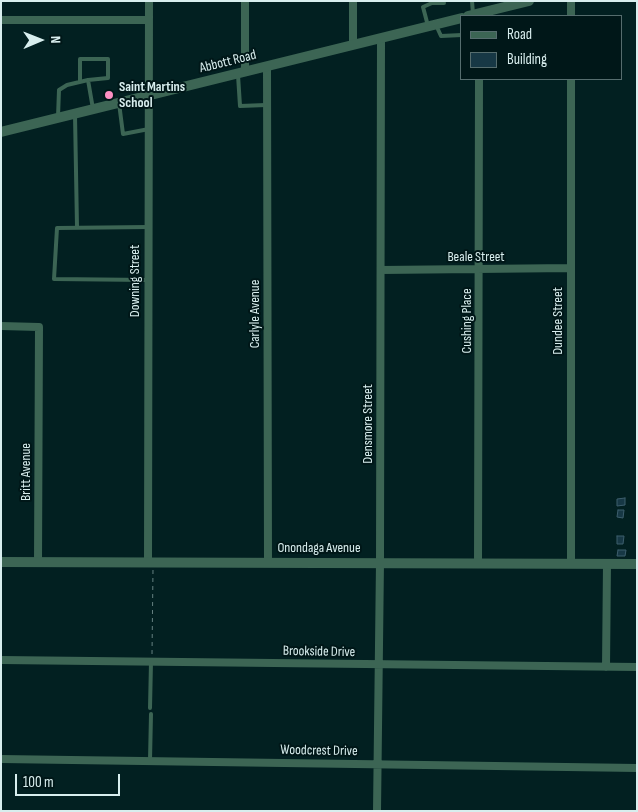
<!DOCTYPE html>
<style>
body{margin:0}
#map{position:relative;width:638px;height:812px;overflow:hidden;background:#022021;font-family:"Sofia Sans Condensed",sans-serif}
canvas{display:block}
.frame{position:absolute;inset:0;border:2px solid #d8eeee;pointer-events:none}
.legend{position:absolute;left:460px;top:15px;width:162px;height:65px;box-sizing:border-box;background:#001718;border:1px solid #566d6e;margin:0;padding:6px 9px;list-style:none;font-size:15px;color:#d8eeee}
.legend li{display:flex;align-items:center;gap:10px;height:25px}
.legend b{width:25px;border:1px solid #566d6e}
.north{position:absolute;left:15px;top:15px;width:50px;height:50px;-webkit-text-stroke:4px #001718;paint-order:stroke;rotate:89deg;font-size:14px;font-weight:700;line-height:20px;text-align:center;color:#d8eeee}
.north::after{content:'';display:block;margin:auto;width:18px;height:22px;background:#d8eeee;clip-path:polygon(50% 0,100% 100%,50% 72%,0 100%)}
.scale{position:absolute;left:15px;top:774px;width:105px;height:22px;box-sizing:border-box;border:2px solid #d8eeee;border-top:0;padding-left:6px;font-size:15px;line-height:18px;white-space:nowrap;color:#d8eeee;-webkit-text-stroke:4px #001718;paint-order:stroke}
</style>
<div id="map">
<canvas width="638" height="812"></canvas>
<div class="frame"></div>
<ul class="legend">
<li><b style="height:6px;background:#3c6554"></b>Road</li>
<li><b style="height:14px;background:#173845"></b>Building</li>
</ul>
<div class="north">N</div>
<div class="scale">100 m</div>
</div>
<script>
const ctx = document.querySelector('canvas').getContext('2d');
ctx.lineJoin = 'round';
function fillPath(path, color) { ctx.fillStyle = color; ctx.fill(path, 'evenodd'); }
const poly = rows => new Path2D(rows.map(r => 'M' + r).join(''));
function strokePath(path, color, width, dash) { ctx.strokeStyle = color; ctx.lineWidth = width; ctx.lineCap = dash ? 'butt' : 'round'; ctx.setLineDash(dash || []); ctx.stroke(path); }
function drawText(font, color, halo, rows, align = 'center') {
  ctx.font = font + ' "Sofia Sans Condensed",sans-serif'; ctx.lineWidth = 4; ctx.setLineDash([]); ctx.textBaseline = 'middle'; ctx.strokeStyle = halo; ctx.fillStyle = color; for (const [text, x, y, turn = 0] of rows) {
    ctx.save(); ctx.translate(x, y); ctx.rotate((+turn || 0) * Math.PI / 180); ctx.textAlign = isNaN(turn) ? turn : align; if (halo) ctx.strokeText(text, 0, 0); ctx.fillText(text, 0, 0); ctx.restore();
  }
}
const building = poly([
 [625,498,625,505,617,506,617,499,625,498],
 [618,510,624,510,623,518,617,517,618,510],
 [617,536,624,536,623,544,617,544,617,536],
 [618,550,626,550,625,556,617,556,618,550]
]);
const path = poly([
 [152,654,153,570]
]);
const service = poly([
 [472,1,473,14],
 [436,25,441,36,462,35],
 [428,26,423,7,432,3,444,3],
 [238,75,240,106,266,105],
 [80,82,80,59,108,59,108,78,88,80],
 [119,103,123,134,149,129],
 [75,115,77,227],
 [58,117,59,90,67,85,88,80,93,109],
 [147,280,54,279,57,228,148,227],
 [150,708,151,662],
 [150,760,151,714]
]);
const minor = poly([
 [245,1,245,72],
 [353,1,353,45],
 [571,1,571,16],
 [1,20,149,20],
 [267,67,268,562],
 [571,79,571,564],
 [381,270,571,268],
 [1,326,39,327,38,562],
 [148,561,149,1],
 [478,563,479,79],
 [1,660,637,667],
 [606,667,607,564],
 [1,759,637,768],
 [377,811,380,562,381,38]
]);
const tertiary = poly([
 [468,16,529,1],
 [1,132,462,18],
 [1,562,637,564]
]);
const markers = [
 [109,95,5,"#fc8fc2"]
];
const streetNames = [
 ["Abbott Road",228,62,-14],
 ["Beale Street",476,257],
 ["Downing Street",135,281,-90],
 ["Carlyle Avenue",255,314,-90],
 ["Cushing Place",467,321,-90],
 ["Dundee Street",558,321,-90],
 ["Densmore Street",368,424,-90],
 ["Britt Avenue",26,472,-90],
 ["Onondaga Avenue",319,548],
 ["Brookside Drive",319,652,1],
 ["Woodcrest Drive",319,751,1]
];
const poiNames = [
 ["Saint Martins",119,87],
 ["School",119,103]
];
fillPath(building, '#173845');
strokePath(building, '#3d5e6d', 1);
strokePath(path, '#658080', 1, [4, 4]);
strokePath(service, '#3c6554', 4);
strokePath(minor, '#3c6554', 8);
strokePath(tertiary, '#3c6554', 10);
for (const [x, y, r, color] of markers) { const dot = new Path2D(); dot.arc(x, y, r, 0, 2 * Math.PI); ctx.fillStyle = color; ctx.fill(dot); strokePath(dot, '#001718', 2); }
drawText('14px', '#d8eeee', '#001718', streetNames);
drawText('bold 14px', '#d8eeee', '#001718', poiNames, 'left');
</script>
